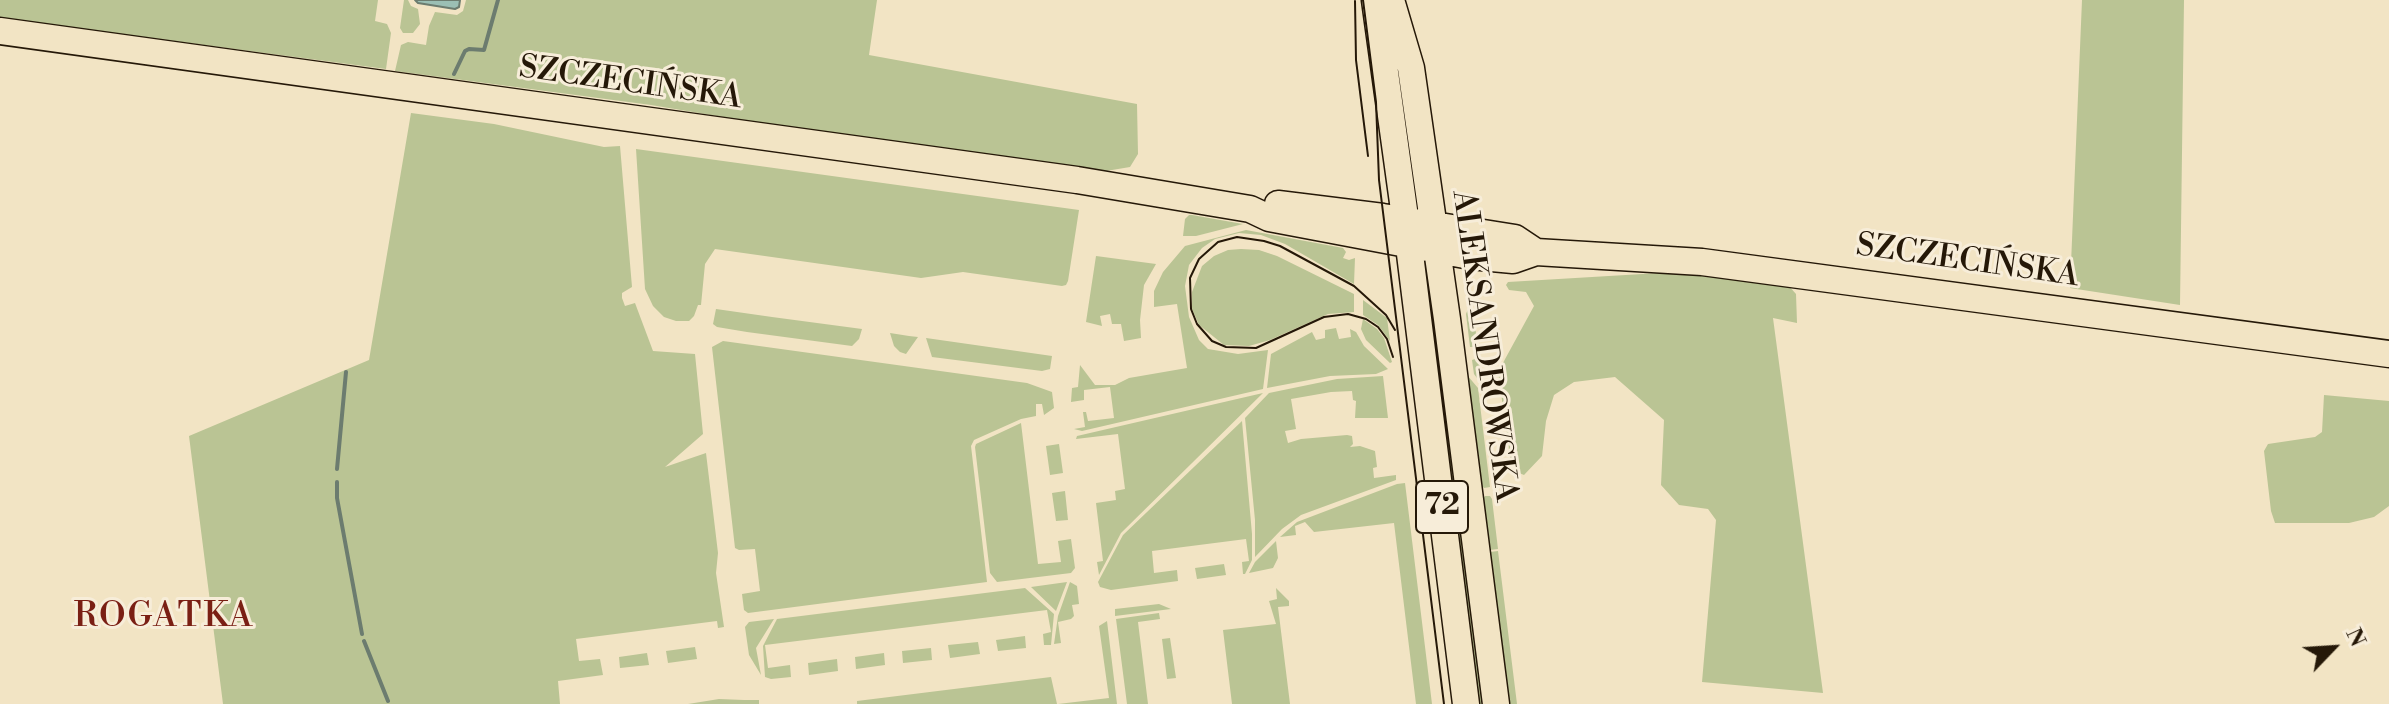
<!DOCTYPE html>
<meta charset="utf-8">
<style>
body{margin:0}
#map{position:relative;width:2389px;height:704px;overflow:hidden;background:#f2e4c4;font-family:"Libre Bodoni",serif}
canvas{display:block}
.north{position:absolute;left:2293px;top:608px;width:80px;height:80px;-webkit-text-stroke:6px #f7edd9;paint-order:stroke;rotate:65deg;font-size:22px;font-weight:700;line-height:32px;text-align:center;color:#251808}
.north::after{content:'';display:block;margin:auto;width:28px;height:36px;background:#251808;clip-path:polygon(50% 0,100% 100%,50% 72%,0 100%)}
</style>
<div id="map">
<canvas width="2389" height="704"></canvas>
<div class="north">N</div>
</div>
<script>
const ctx = document.querySelector('canvas').getContext('2d');
ctx.lineJoin = 'round';
function fillPath(path, color) { ctx.fillStyle = color; ctx.fill(path, 'evenodd'); }
const poly = rows => new Path2D(rows.map(r => 'M' + r).join(''));
function strokePath(path, color, width, dash) { ctx.strokeStyle = color; ctx.lineWidth = width; ctx.lineCap = dash ? 'butt' : 'round'; ctx.setLineDash(dash || []); ctx.stroke(path); }
function drawText(font, color, halo, rows, align = 'center') {
  ctx.font = font + ' "Libre Bodoni",serif'; ctx.lineWidth = 6; ctx.setLineDash([]); ctx.textBaseline = 'middle'; ctx.strokeStyle = halo; ctx.fillStyle = color; for (const [text, x, y, turn = 0] of rows) {
    ctx.save(); ctx.translate(x, y); ctx.rotate((+turn || 0) * Math.PI / 180); ctx.textAlign = isNaN(turn) ? turn : align; if (halo) ctx.strokeText(text, 0, 0); ctx.fillText(text, 0, 0); ctx.restore();
  }
}
const green = poly([
 [0,0,378,0,375,21,387,24,391,33,386,69,0,18],
 [404,0,408,0,411,6,418,9,420,24,413,33,403,33,400,28],
 [466,0,877,0,869,55,1137,104,1138,154,1130,167,1100,172,855,139,651,105,395,71,401,45,408,42,426,45,429,26,435,12,457,15,463,11],
 [2082,0,2184,0,2180,305,2070,288],
 [411,113,494,124,604,147,620,146,632,287,622,293,622,298,625,306,635,303,653,351,695,354,703,434,665,467,706,453,718,553,716,573,724,627,718,628,717,621,576,639,579,661,600,659,603,675,558,681,560,704,223,704,189,436,369,360],
 [636,149,1079,210,1068,281,1066,285,1062,286,963,272,921,278,715,249,705,264,701,305,698,305,694,316,689,321,676,321,664,317,653,306,645,289],
 [1189,215,1192,215,1243,224,1196,236,1183,236,1185,219],
 [1246,230,1343,248,1346,252,1343,258,1349,260,1355,258,1354,284,1285,244,1261,235,1239,233,1215,239,1202,248,1189,265,1185,286,1189,317,1199,340,1208,349,1238,354,1268,350,1263,389,1082,431,1074,429,1085,427,1083,412,1086,412,1088,421,1114,418,1110,387,1084,390,1084,400,1071,402,1072,388,1078,387,1080,365,1095,385,1115,385,1129,378,1187,368,1177,304,1154,307,1154,291,1163,272,1185,246],
 [1241,249,1259,250,1277,256,1354,294,1354,312,1328,314,1270,340,1249,346,1224,345,1199,325,1192,309,1192,292,1202,266,1214,256,1228,250],
 [1096,256,1156,264,1144,285,1140,320,1141,338,1124,341,1121,324,1112,324,1110,314,1100,316,1102,326,1086,322],
 [1693,271,1788,285,1796,294,1797,323,1773,318,1823,693,1702,682,1716,520,1708,509,1679,505,1661,485,1664,420,1615,377,1574,382,1554,395,1546,421,1542,456,1524,475,1512,470,1498,372,1534,306,1526,292,1509,290,1506,285,1508,282],
 [1363,300,1387,318,1390,341,1378,325,1363,315],
 [1472,307,1479,353,1483,386,1474,374,1472,360,1475,359,1473,347,1470,347,1466,314,1468,309],
 [716,309,772,317,862,329,859,339,852,346,747,332,717,327,713,324],
 [1363,319,1377,329,1384,338,1392,362,1390,363,1366,340,1361,329],
 [1336,328,1339,339,1351,337,1350,329,1356,332,1364,346,1388,369,1376,374,1330,376,1267,388,1271,354,1312,332,1316,340,1325,338,1325,330],
 [890,333,909,336,918,337,906,354,900,352,894,346],
 [926,338,1052,356,1050,369,1042,371,932,357],
 [723,341,1027,383,1052,392,1054,408,1044,415,1042,404,1036,404,1036,416,1021,419,974,440,971,446,987,582,748,613,744,610,742,594,760,591,755,549,739,550,735,548,712,347],
 [1434,369,1439,369,1485,704,1476,704],
 [1467,375,1478,388,1490,487,1484,488,1480,484],
 [1383,376,1388,418,1355,418,1356,401,1353,400,1352,391,1331,392,1291,399,1296,429,1285,431,1288,443,1301,439,1347,435,1352,436,1353,444,1350,447,1360,446,1375,451,1377,467,1373,468,1374,478,1396,475,1396,480,1301,515,1282,529,1255,557,1255,520,1245,418,1269,393,1337,379],
 [1263,393,1121,533,1099,575,1097,562,1103,561,1096,503,1116,500,1115,491,1125,489,1118,434,1076,439,1077,436],
 [2324,395,2389,401,2389,506,2374,517,2349,523,2275,523,2271,511,2264,451,2268,444,2315,437,2322,432],
 [1242,421,1252,534,1252,560,1245,574,1243,574,1242,562,1249,561,1246,539,1152,551,1154,573,1177,570,1178,581,1111,590,1100,587,1098,582,1123,535],
 [1021,423,1038,564,1061,562,1058,541,1071,539,1075,568,1071,573,997,582,990,573,975,447,976,444],
 [1059,444,1063,473,1050,475,1046,446],
 [1405,483,1432,704,1416,704,1394,523,1314,532,1305,522,1295,526,1296,535,1280,537,1297,522,1397,484],
 [1065,491,1068,520,1056,521,1052,493],
 [1485,496,1490,496,1492,499,1498,549,1490,550,1482,500],
 [1276,541,1278,558,1273,568,1249,573,1255,562],
 [1498,551,1517,704,1507,704,1490,563,1490,552],
 [1224,564,1226,575,1197,579,1195,568],
 [1067,582,1056,611,1031,587],
 [1070,582,1077,586,1079,604,1072,605,1074,616,1071,619,1058,622,1061,643,1054,644,1058,616],
 [1025,588,1054,614,1051,645,1044,645,1043,634,1051,632,1047,610,765,645,768,668,790,665,791,677,771,679,765,677,763,646,777,619],
 [1276,588,1289,601,1289,606,1278,607,1290,704,1232,704,1223,630,1276,624,1269,601,1277,599],
 [1159,604,1171,609,1115,616,1115,609],
 [1159,613,1160,619,1138,622,1148,704,1127,704,1116,619],
 [774,619,756,648,761,675,749,655,745,627,749,622],
 [1107,621,1117,704,1058,704,1109,698,1099,626],
 [1025,636,1026,648,998,651,996,640],
 [1170,638,1176,678,1167,679,1162,639],
 [978,642,980,654,950,658,948,645],
 [695,647,697,659,668,663,666,651],
 [931,648,932,660,903,663,902,651],
 [647,653,649,665,620,668,619,657],
 [884,653,885,665,856,669,855,657],
 [837,659,838,671,809,675,808,663],
 [1051,677,1057,704,857,704,857,701],
 [719,699,744,700,759,700,759,704,688,704]
]);
const water = poly([
 [415,0,460,0,459,7,455,9,418,3,415,0]
]);
const stream = poly([
 [454,74,465,51,469,49,484,50,498,0],
 [337,469,346,372],
 [337,482,337,498,362,634],
 [364,641,388,701]
]);
const major = poly([
 [1375,0,1409,246,1466,704],
 [1391,0,1411,68,1447,319,1496,704],
 [0,31,1077,180,1250,209,1269,218,1470,256,1513,260,1536,252,1702,262,2389,354],
 [1278,204,1383,217,1515,238,1536,252]
]);
const tram = poly([
 [1363,0,1376,102,1379,180,1444,704],
 [1355,1,1356,60,1368,156],
 [1393,357,1387,339,1378,327,1366,319,1348,314,1324,317,1256,348,1226,347,1212,341,1197,324,1191,309,1190,278,1199,259,1218,242,1237,237,1264,241,1280,246,1354,286,1386,315,1395,330]
]);
const shields = [
 [1442,507,52]
];
const shieldNames = [
 ["72",1442,507]
];
const streetNames = [
 ["SZCZECIŃSKA",630,84,8],
 ["SZCZECIŃSKA",1967,262,8],
 ["ALEKSANDROWSKA",1483,346,82]
];
const neighbourhoodNames = [
 ["ROGATKA",164,618]
];
fillPath(green, '#bac494');
fillPath(water, '#9bbfb4');
strokePath(water, '#6c7c6f', 2);
strokePath(stream, '#6c7c6f', 4);
strokePath(major, '#251808', 29);
strokePath(major, '#f2e4c4', 26);
strokePath(tram, '#251808', 2);
for (const [x, y, w] of shields) { const box = new Path2D(); box.roundRect(x - w / 2, y - 26, w, 52, 6); ctx.fillStyle = '#f7edd9'; ctx.fill(box); strokePath(box, '#251808', 2); }
drawText('bold 30px', '#251808', null, shieldNames);
drawText('32px', '#251808', '#f7edd9', streetNames);
ctx.letterSpacing = '2px';
drawText('34px', '#7a1f14', '#f7edd9', neighbourhoodNames);
ctx.letterSpacing = '0px';
</script>
